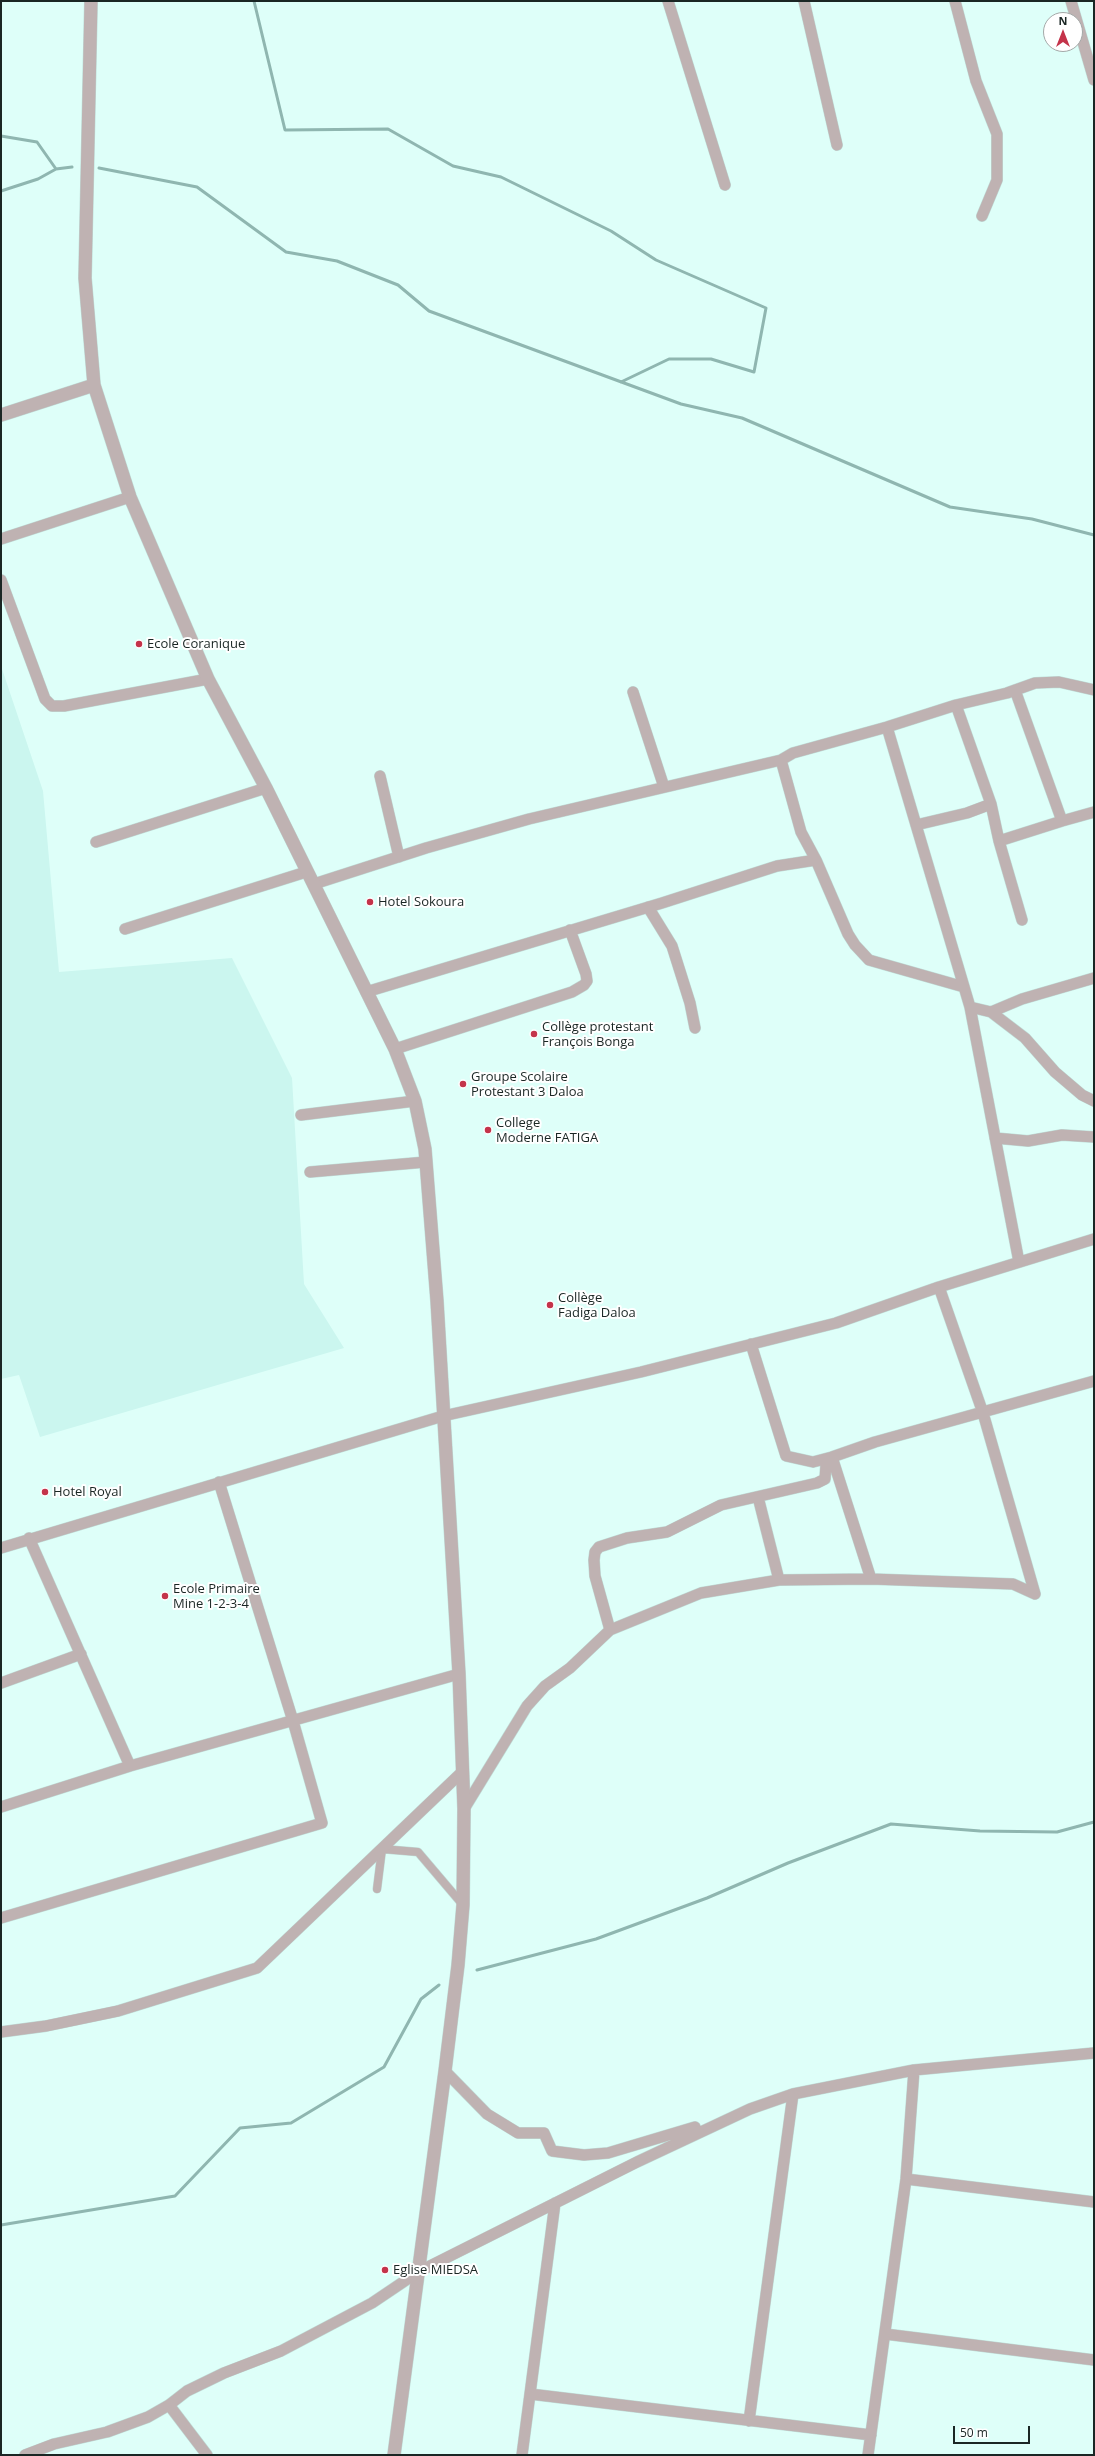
<!DOCTYPE html>
<meta charset="utf-8">
<style>
body{margin:0}
#map{position:relative;width:1095px;height:2456px;overflow:hidden;background:#defff9;font-family:"Open Sans",sans-serif}
canvas{display:block}
.frame{position:absolute;inset:0;border:2px solid #1a2624;pointer-events:none}
.north{position:absolute;left:1043px;top:12px;width:40px;height:40px;box-sizing:border-box;background:#fff;border:1px solid #a3a8a7;border-radius:50%;rotate:0deg;font-size:11px;font-weight:700;line-height:16px;text-align:center;color:#1a2624}
.north::after{content:'';display:block;margin:auto;width:14px;height:18px;background:#c4334a;clip-path:polygon(50% 0,100% 100%,50% 72%,0 100%)}
.scale{position:absolute;left:953px;top:2426px;width:77px;height:18px;box-sizing:border-box;border:2px solid #1a2624;border-top:0;padding-left:5px;font-size:12px;line-height:14px;white-space:nowrap;color:#1a2624;-webkit-text-stroke:3px #fff;paint-order:stroke}
</style>
<div id="map">
<canvas width="1095" height="2456"></canvas>
<div class="frame"></div>
<div class="north">N</div>
<div class="scale">50 m</div>
</div>
<script>
const ctx = document.querySelector('canvas').getContext('2d');
ctx.lineJoin = 'round';
function fillPath(path, color) { ctx.fillStyle = color; ctx.fill(path, 'evenodd'); }
const poly = rows => new Path2D(rows.map(r => 'M' + r).join(''));
function strokePath(path, color, width, dash) { ctx.strokeStyle = color; ctx.lineWidth = width; ctx.lineCap = dash ? 'butt' : 'round'; ctx.setLineDash(dash || []); ctx.stroke(path); }
function drawText(font, color, halo, rows, align = 'center') {
  ctx.font = font + ' "Open Sans",sans-serif'; ctx.lineWidth = 4; ctx.setLineDash([]); ctx.textBaseline = 'middle'; ctx.strokeStyle = halo; ctx.fillStyle = color; for (const [text, x, y, turn = 0] of rows) {
    ctx.save(); ctx.translate(x, y); ctx.rotate((+turn || 0) * Math.PI / 180); ctx.textAlign = isNaN(turn) ? turn : align; if (halo) ctx.strokeText(text, 0, 0); ctx.fillText(text, 0, 0); ctx.restore();
  }
}
const built = poly([
 [1,666,43,791,59,972,232,958,292,1078,304,1284,344,1348,40,1437,19,1375,1,1379]
]);
const stream = poly([
 [254,1,285,130,388,129,453,166,501,177,611,231,656,260,766,308,754,372,711,359,669,359,621,382],
 [1,136,37,142,56,169],
 [99,168,197,187,286,252,337,261,398,285,429,311,681,404,742,418,950,507,1032,519,1094,535],
 [1,191,38,179,56,169,72,167],
 [477,1970,596,1939,707,1898,788,1863,891,1824,980,1831,1057,1832,1094,1822],
 [1,2225,175,2196,240,2128,291,2123,384,2067,421,1999,439,1985]
]);
const pedestrian = poly([
 [377,1889,382,1849,418,1852,463,1905]
]);
const minor = poly([
 [668,1,725,185],
 [804,1,837,145],
 [955,1,976,81,997,134,997,180,982,216],
 [1071,1,1094,80],
 [1,539,130,497],
 [1,580,45,699,52,706,64,706,208,679],
 [1015,690,1062,821,1094,812],
 [633,692,664,787],
 [887,727,970,1007,1019,1262],
 [781,760,801,832,816,860,848,934,855,945,869,960,964,987],
 [380,776,399,857],
 [991,804,999,841,1022,920],
 [916,825,967,813,991,804,956,705],
 [999,841,1062,821],
 [96,842,266,788],
 [314,884,426,848,529,819,781,760,793,753,887,727,956,705,1007,693,1035,683,1059,682,1094,690],
 [648,907,672,946,690,1003,695,1028],
 [125,929,306,872],
 [366,992,662,903,777,866,816,860],
 [970,1007,991,1012,1025,1038,1055,1072,1082,1095,1094,1101],
 [991,1012,1022,999,1094,978],
 [395,1049,572,992,584,985,587,981,586,974,570,930],
 [301,1115,415,1101],
 [995,1138,1028,1141,1062,1135,1094,1137],
 [310,1172,426,1162],
 [751,1344,786,1456,813,1462,832,1457,871,1579],
 [758,1497,779,1580],
 [29,1538,130,1766],
 [1,1548,443,1416,641,1372,836,1323,939,1287,1094,1239],
 [610,1630,595,1576,594,1560,595,1552,599,1547,627,1538,667,1532,721,1505,817,1483,825,1479,826,1464,832,1457,875,1442,1094,1381],
 [1,1683,81,1654],
 [1,1807,130,1766,459,1674],
 [464,1809,527,1706,545,1686,570,1668,610,1630,701,1593,779,1580,871,1579,1013,1584,1035,1594,983,1413,939,1287],
 [1,1918,322,1823,293,1721,219,1482],
 [1,2032,46,2026,118,2011,257,1968,462,1772],
 [445,2071,487,2114,518,2133,544,2133,552,2151,584,2155,608,2153,695,2127],
 [906,2179,1094,2202],
 [885,2334,1094,2360],
 [530,2394,871,2435],
 [169,2405,207,2455],
 [749,2421,793,2094],
 [25,2455,54,2444,107,2432,148,2417,169,2405,187,2391,224,2373,281,2351,372,2303,418,2272,637,2162,750,2109,793,2094,914,2070,1094,2053],
 [522,2455,555,2203],
 [868,2455,906,2179,914,2070]
]);
const tertiary = poly([
 [91,1,85,278,94,385,130,497,208,679,266,788,395,1049,415,1101,425,1149,437,1301,459,1674,464,1809,463,1905,458,1965,445,2071,394,2455],
 [1,415,94,385]
]);
const markers = [
 [139,644,4,"#c4334a"],
 [370,902,4,"#c4334a"],
 [534,1034,4,"#c4334a"],
 [463,1084,4,"#c4334a"],
 [488,1130,4,"#c4334a"],
 [550,1305,4,"#c4334a"],
 [45,1492,4,"#c4334a"],
 [165,1596,4,"#c4334a"],
 [385,2270,4,"#c4334a"]
];
const poiNames = [
 ["Ecole Coranique",147,644],
 ["Hotel Sokoura",378,902],
 ["Collège protestant",542,1027],
 ["François Bonga",542,1042],
 ["Groupe Scolaire",471,1077],
 ["Protestant 3 Daloa",471,1092],
 ["College",496,1123],
 ["Moderne FATIGA",496,1138],
 ["Collège",558,1298],
 ["Fadiga Daloa",558,1313],
 ["Hotel Royal",53,1492],
 ["Ecole Primaire",173,1589],
 ["Mine 1-2-3-4",173,1604],
 ["Eglise MIEDSA",393,2270]
];
fillPath(built, '#cbf6ef');
strokePath(stream, '#8fb6b0', 3);
strokePath(pedestrian, '#bfdcd7', 9);
strokePath(minor, '#bfdcd7', 12);
strokePath(tertiary, '#bfdcd7', 14);
strokePath(pedestrian, '#bfb2b2', 8);
strokePath(minor, '#bfb2b2', 11);
strokePath(tertiary, '#bfb2b2', 13);
for (const [x, y, r, color] of markers) { const dot = new Path2D(); dot.arc(x, y, r, 0, 2 * Math.PI); ctx.fillStyle = color; ctx.fill(dot); strokePath(dot, '#fff', 1.5); }
drawText('13px', '#1a2624', '#fff', poiNames, 'left');
</script>
